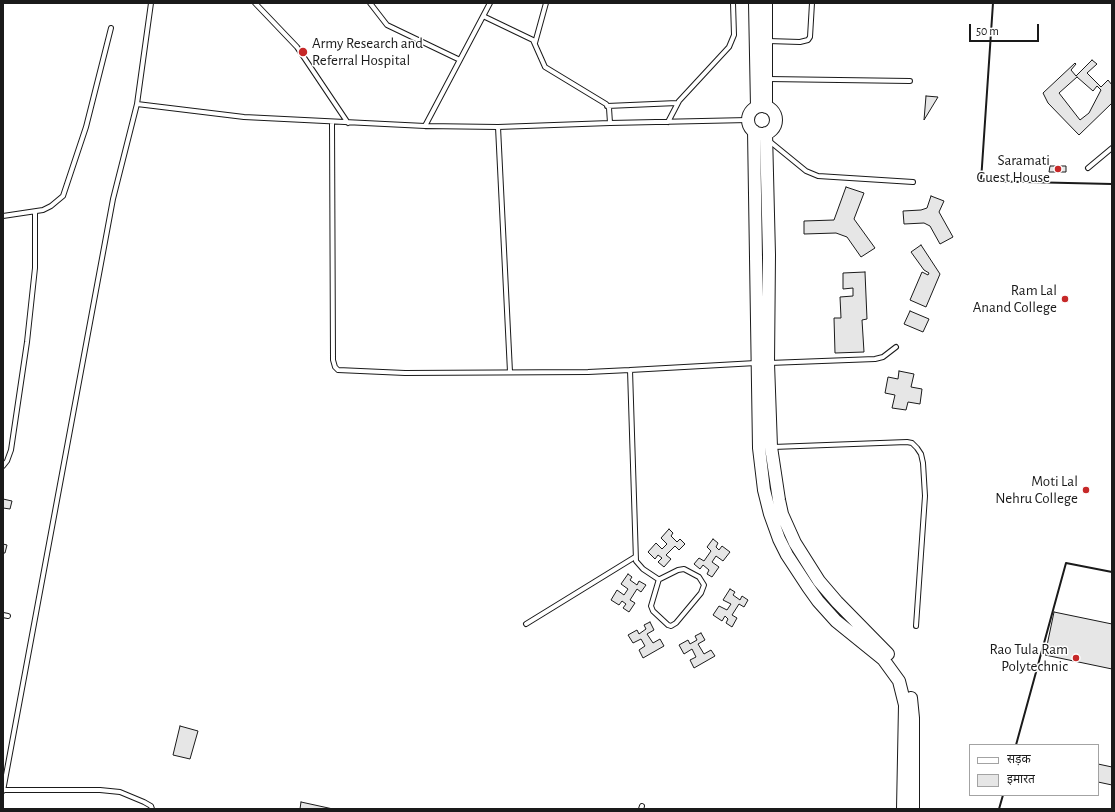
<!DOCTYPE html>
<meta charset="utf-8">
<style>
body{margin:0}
#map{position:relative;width:1115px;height:812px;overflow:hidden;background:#fff;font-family:"Alegreya Sans","Noto Sans Devanagari",sans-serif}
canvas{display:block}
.frame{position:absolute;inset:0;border:4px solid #1a1a1a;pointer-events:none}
.legend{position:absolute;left:969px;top:744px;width:130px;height:52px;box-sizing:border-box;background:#fff;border:1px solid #a3a3a3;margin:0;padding:5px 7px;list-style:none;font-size:12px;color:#1a1a1a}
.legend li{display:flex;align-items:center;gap:8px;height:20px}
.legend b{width:20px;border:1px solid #a3a3a3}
.scale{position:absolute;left:969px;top:24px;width:70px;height:18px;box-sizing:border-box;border:2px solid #1a1a1a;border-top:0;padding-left:5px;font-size:12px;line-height:14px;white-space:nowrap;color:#1a1a1a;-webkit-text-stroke:3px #fff;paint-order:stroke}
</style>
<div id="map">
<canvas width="1115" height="812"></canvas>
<div class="frame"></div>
<ul class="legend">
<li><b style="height:5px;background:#fff"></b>सड़क</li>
<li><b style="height:11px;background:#e6e6e6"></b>इमारत</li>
</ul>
<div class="scale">50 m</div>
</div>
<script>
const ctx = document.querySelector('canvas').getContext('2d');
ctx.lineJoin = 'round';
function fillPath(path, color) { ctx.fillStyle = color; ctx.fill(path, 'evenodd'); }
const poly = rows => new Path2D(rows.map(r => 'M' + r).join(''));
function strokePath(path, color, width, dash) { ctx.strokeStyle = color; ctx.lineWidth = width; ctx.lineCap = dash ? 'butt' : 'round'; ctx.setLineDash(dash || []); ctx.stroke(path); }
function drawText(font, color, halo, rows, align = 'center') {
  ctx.font = font + ' "Alegreya Sans",sans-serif'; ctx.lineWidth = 3; ctx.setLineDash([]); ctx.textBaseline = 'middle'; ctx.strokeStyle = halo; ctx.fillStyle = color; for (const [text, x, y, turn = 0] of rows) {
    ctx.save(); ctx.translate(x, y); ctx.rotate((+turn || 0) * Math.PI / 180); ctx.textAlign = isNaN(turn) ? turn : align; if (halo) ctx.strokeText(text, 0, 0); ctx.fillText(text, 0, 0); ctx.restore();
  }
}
const building = poly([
 [1092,60,1097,64,1087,73,1101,87,1108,80,1112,85,1112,103,1079,135,1048,103,1043,93,1075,63,1076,64,1071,70,1076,76,1092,60],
 [1077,77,1093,91,1097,86,1101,90,1089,113,1080,120,1059,93,1077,77],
 [926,96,938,97,924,120,926,96],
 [1050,166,1066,166,1066,172,1049,172,1050,166],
 [846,187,864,193,854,219,875,248,861,257,847,237,836,233,804,234,804,221,834,220,846,187],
 [931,196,944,201,939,212,953,237,940,244,930,226,924,223,904,224,903,211,921,210,927,208,931,196],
 [921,245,940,274,926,307,910,300,922,272,928,275,929,273,924,270,911,252,921,245],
 [865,272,867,319,862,320,864,352,835,353,834,318,841,318,840,297,853,296,853,288,843,289,843,273,865,272],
 [910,311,929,319,923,332,904,324,910,311],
 [899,371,914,374,911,387,922,389,920,404,908,402,906,410,892,408,895,395,885,393,888,377,898,379,899,371],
 [3,499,12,501,10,509,3,508,3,509,3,499],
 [669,529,673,533,671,536,677,542,680,539,685,544,679,550,675,546,666,555,671,559,664,567,658,562,662,558,658,555,655,559,648,552,656,543,662,549,667,544,661,538,669,529],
 [713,539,718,543,716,547,719,550,722,546,730,552,723,561,716,556,712,562,719,567,712,577,707,574,709,570,703,565,700,569,694,564,699,558,704,561,711,551,707,547,713,539],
 [3,544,7,545,5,553,3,553,3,544],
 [628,574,632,577,630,580,637,585,639,581,646,585,641,592,637,589,630,600,635,603,629,612,623,608,626,604,622,601,619,605,611,600,617,590,624,595,628,589,621,584,628,574],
 [730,589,735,592,733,595,740,600,742,596,748,600,744,607,739,604,732,615,737,618,732,627,726,623,728,619,725,616,722,621,713,615,719,606,727,610,731,604,723,600,730,589],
 [1054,612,1112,624,1112,669,1045,655,1054,612],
 [650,622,654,630,647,634,653,643,660,639,664,646,643,658,639,650,645,646,641,639,633,643,628,635,637,630,639,634,646,629,644,625,650,622],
 [701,633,705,640,698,644,704,654,711,650,715,656,694,668,690,660,696,657,692,649,684,654,679,645,688,640,690,644,697,640,695,636,701,633],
 [180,726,198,731,190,759,173,755,180,726],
 [1098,764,1112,767,1112,785,1098,782,1098,764],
 [301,802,333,809,300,809,301,802]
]);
const service = poly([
 [255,3,297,47,348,123],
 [370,3,387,25,460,60],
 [483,16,533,40,545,67,606,104,609,108,610,123],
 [768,41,800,42,808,40,810,37,812,3],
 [535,43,546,3],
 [768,79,910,81],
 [137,104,244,117,425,126,498,127,610,123,748,120],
 [607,106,677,103],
 [332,122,333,360,335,367,338,370,405,373,588,372,630,370],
 [668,122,679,101,729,47,734,35,733,3],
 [425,126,490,3],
 [498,127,510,372],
 [768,140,806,171,818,176,913,182],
 [1088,168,1112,148],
 [3,216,43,210,51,206,63,196,86,127,111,28],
 [769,363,875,359,883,357,896,347],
 [773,447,907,442,912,443,917,448,921,454,923,463,925,496,916,626],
 [3,466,7,461,11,450,27,342,35,268,35,212],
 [659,579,651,606,653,611,668,625,671,626,676,623,701,593,704,585,699,577,684,569,678,570,660,579,658,579,643,569,636,561,630,370,756,363],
 [3,615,8,616],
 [526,624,635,557],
 [3,790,100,790,120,792,144,802,151,806,152,809],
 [3,791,113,199,137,104,151,3],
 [641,809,642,806]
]);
const secondary = poly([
 [755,3,757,107],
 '748 120a14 14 0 1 1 28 0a14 14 0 1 1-28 0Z',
 [766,107,766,3],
 [754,131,759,448,764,490,770,514,779,539,787,555,808,587,818,601,836,621,883,659,899,681,905,705,903,809],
 [766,133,769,255,768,363,771,447,779,500,782,514,795,543,819,581,837,602,888,654],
 [911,698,913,718,913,809]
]);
const wall = poly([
 [993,3,981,181,1112,184],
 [1016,745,1066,563,1112,572],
 [999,809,1003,795]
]);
const markers = [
 [303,52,5,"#c62828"],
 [1058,169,4,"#c62828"],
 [1065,299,4,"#c62828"],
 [1086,490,4,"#c62828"],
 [1076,658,4,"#c62828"]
];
const poiNames = [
 ["Army Research and",312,43,"left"],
 ["Referral Hospital",312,60,"left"],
 ["Saramati",1050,160],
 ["Guest House",1050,177],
 ["Ram Lal",1057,290],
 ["Anand College",1057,307],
 ["Moti Lal",1078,481],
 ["Nehru College",1078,498],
 ["Rao Tula Ram",1068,649],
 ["Polytechnic",1068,666]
];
fillPath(building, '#e6e6e6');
strokePath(building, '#1a1a1a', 1);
strokePath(service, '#1a1a1a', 6);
strokePath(secondary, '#1a1a1a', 14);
strokePath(service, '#fff', 4);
strokePath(secondary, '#fff', 12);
strokePath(wall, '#1a1a1a', 2);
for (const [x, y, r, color] of markers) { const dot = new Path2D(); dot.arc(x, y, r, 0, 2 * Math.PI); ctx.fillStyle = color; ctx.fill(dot); strokePath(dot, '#fff', 1.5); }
drawText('15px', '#1a1a1a', '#fff', poiNames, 'right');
</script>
